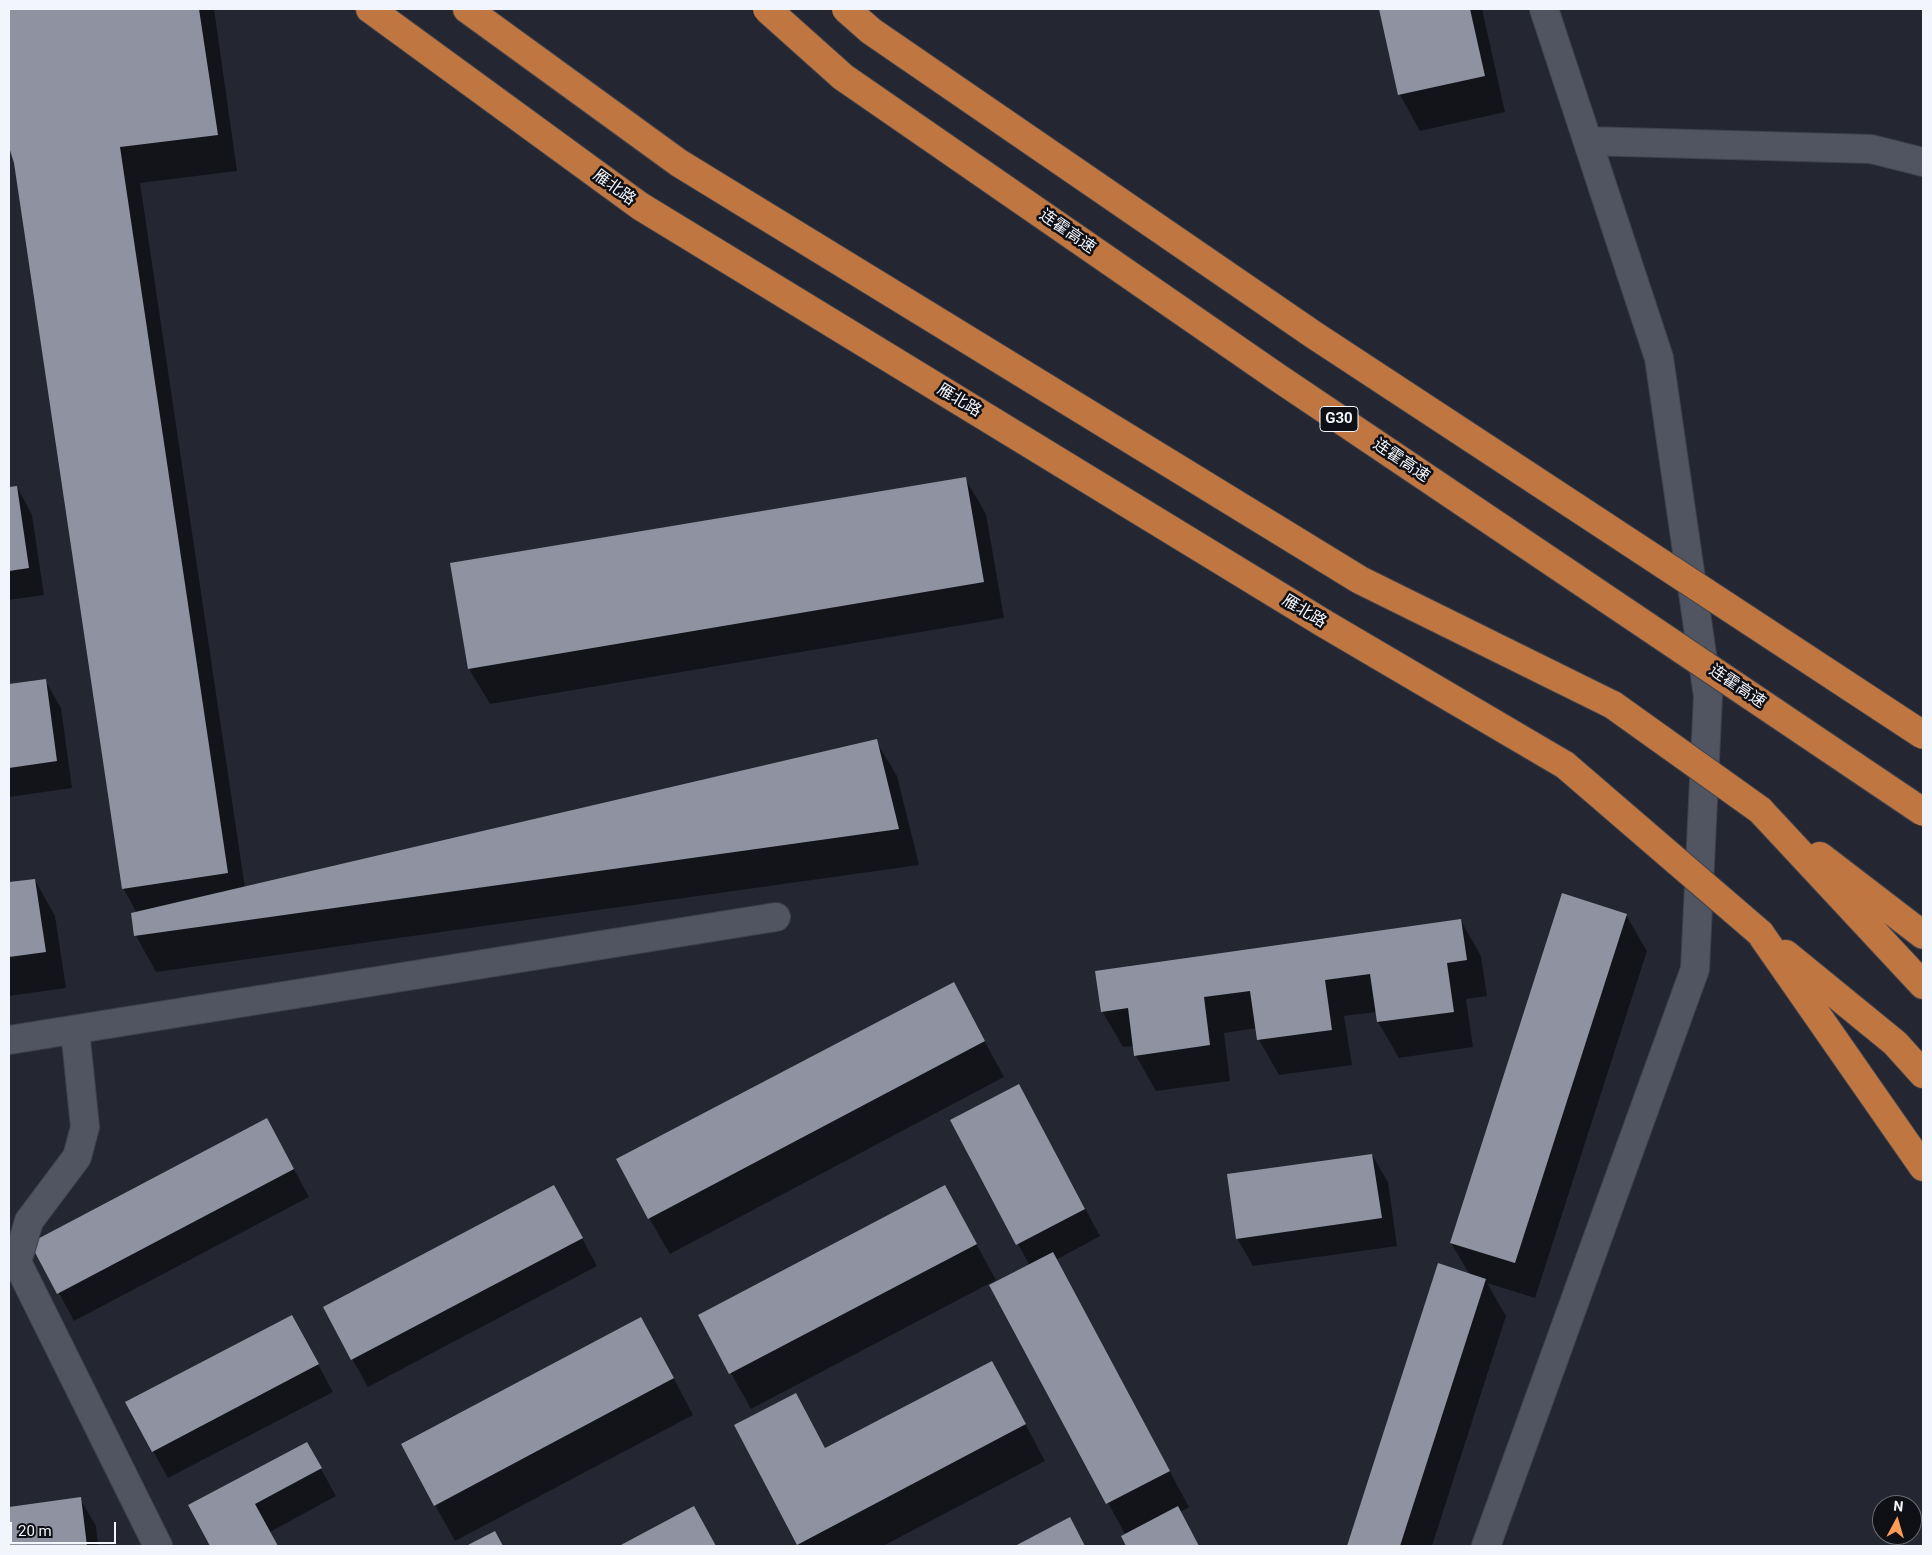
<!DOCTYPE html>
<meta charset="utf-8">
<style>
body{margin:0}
#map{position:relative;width:1932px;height:1555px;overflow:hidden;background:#242732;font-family:Roboto,sans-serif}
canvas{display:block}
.frame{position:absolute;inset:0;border:10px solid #f2f5fc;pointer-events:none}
.north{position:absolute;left:1872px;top:1495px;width:50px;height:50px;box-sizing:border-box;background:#0f1015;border:1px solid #6a6c71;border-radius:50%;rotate:6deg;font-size:14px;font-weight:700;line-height:20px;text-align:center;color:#f2f5fc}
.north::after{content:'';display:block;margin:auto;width:18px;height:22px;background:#fd9c55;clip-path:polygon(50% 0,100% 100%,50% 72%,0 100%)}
.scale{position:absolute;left:10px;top:1522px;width:106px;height:22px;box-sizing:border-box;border:2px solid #f2f5fc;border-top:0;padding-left:6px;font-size:15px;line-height:18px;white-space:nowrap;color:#f2f5fc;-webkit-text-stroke:4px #0f1015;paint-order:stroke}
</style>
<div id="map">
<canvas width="1932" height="1555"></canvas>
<div class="frame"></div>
<div class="north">N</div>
<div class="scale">20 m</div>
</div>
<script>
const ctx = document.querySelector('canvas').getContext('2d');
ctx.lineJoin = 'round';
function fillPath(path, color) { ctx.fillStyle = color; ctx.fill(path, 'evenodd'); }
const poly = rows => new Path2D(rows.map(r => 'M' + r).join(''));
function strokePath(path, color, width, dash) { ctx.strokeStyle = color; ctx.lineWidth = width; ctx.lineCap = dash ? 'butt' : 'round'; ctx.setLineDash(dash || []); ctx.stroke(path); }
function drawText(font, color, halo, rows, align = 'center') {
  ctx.font = font + ' Roboto,"Noto Sans SC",sans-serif'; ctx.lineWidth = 5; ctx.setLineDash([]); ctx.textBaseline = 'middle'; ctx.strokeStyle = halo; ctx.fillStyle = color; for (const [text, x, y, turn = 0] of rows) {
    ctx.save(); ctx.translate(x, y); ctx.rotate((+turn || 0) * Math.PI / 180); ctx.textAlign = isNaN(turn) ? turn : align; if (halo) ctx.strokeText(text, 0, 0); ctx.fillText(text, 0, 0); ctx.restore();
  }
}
const shadow = poly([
 [9,9,214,9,237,171,140,183,245,888,876,741,897,776,919,865,156,972,136,936,137,913,123,888,15,163,9,142],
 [1380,9,1482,9,1505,112,1420,131,1400,95],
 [965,478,986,514,1004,618,490,704,469,669],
 [17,487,32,515,44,595,9,600,9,488],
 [45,680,61,708,72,788,9,797,9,685],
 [35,880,55,916,66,988,9,996,9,883],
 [1626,915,1647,951,1535,1298,1487,1283,1506,1316,1432,1546,1348,1546,1438,1265,1470,1275,1451,1243],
 [1461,921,1481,956,1487,996,1466,999,1473,1047,1399,1058,1378,1022,1376,1012,1344,1016,1352,1065,1279,1075,1259,1040,1257,1028,1224,1033,1230,1081,1156,1091,1136,1056,1134,1046,1123,1047,1102,1011],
 [953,983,1004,1077,670,1254,649,1218],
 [1019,1086,1100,1236,1056,1260,1189,1507,1180,1512,1199,1546,1128,1546,1123,1537,1126,1536,991,1286,1030,1266,951,1121],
 [282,1147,309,1197,74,1321,32,1243],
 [1372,1155,1388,1182,1397,1246,1253,1266,1237,1238],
 [945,1187,996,1280,751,1409,699,1316],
 [569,1214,597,1266,368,1387,352,1359],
 [307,1344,333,1392,168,1478,153,1451],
 [661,1354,693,1415,455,1541,435,1505],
 [992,1362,1045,1461,883,1546,799,1546,735,1426,795,1395,826,1449],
 [307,1444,336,1496,270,1532,277,1546,211,1546,189,1506],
 [80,1499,96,1526,98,1546,9,1546,9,1508],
 [694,1508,716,1546,622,1546],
 [1070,1519,1085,1546,1018,1546]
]);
const building = poly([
 [9,9,199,9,218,135,120,147,228,873,122,889,14,163,9,147],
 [1379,9,1470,9,1485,76,1398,95],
 [966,477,984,582,468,669,450,563],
 [17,486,29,568,9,571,9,487],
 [46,679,57,761,9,768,9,684],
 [877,739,899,829,134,936,131,913],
 [35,879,46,952,9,957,9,882],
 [1562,893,1627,914,1515,1263,1450,1243],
 [1461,919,1467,960,1447,963,1454,1012,1377,1022,1370,974,1325,980,1332,1030,1257,1040,1250,991,1204,997,1210,1045,1134,1056,1128,1008,1101,1012,1095,971],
 [954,982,985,1041,648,1219,616,1159],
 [1019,1084,1085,1209,1016,1245,950,1120],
 [267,1118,294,1169,57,1294,30,1243],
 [1372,1154,1382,1218,1236,1239,1227,1174],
 [554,1185,583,1238,351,1360,323,1307],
 [945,1185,977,1244,729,1374,698,1315],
 [1053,1252,1170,1471,1106,1504,989,1285],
 [1438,1263,1486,1279,1400,1546,1347,1546],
 [292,1315,319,1364,152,1452,125,1402],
 [641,1317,674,1378,434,1506,401,1444],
 [992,1361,1026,1424,797,1545,734,1425,796,1393,825,1448],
 [307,1442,322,1468,255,1504,278,1546,210,1546,188,1505],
 [81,1497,87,1546,9,1546,9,1507],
 [694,1506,716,1546,619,1546],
 [1178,1506,1199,1546,1126,1546,1121,1536],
 [1070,1517,1085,1546,1015,1546],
 [495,1531,503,1546,466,1546]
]);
const minor = poly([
 [1588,141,1871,149,1923,162],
 [75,1030,85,1127,77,1157,29,1221,17,1262,158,1546],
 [9,1040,776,917],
 [1486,1546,1695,969,1708,696,1659,358,1544,9]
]);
const highway = poly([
 [370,9,640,206,1325,624,1565,765],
 [467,9,679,163,1360,580,1613,705],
 [1760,810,1923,985],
 [1820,856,1923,935],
 [1760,933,1923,1167],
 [1786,954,1895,1043,1923,1074]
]);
const highwayBridge = poly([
 [767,9,843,77,1277,377,1923,812],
 [846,9,871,31,1314,335,1923,735],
 [1613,705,1760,810],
 [1565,765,1760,933]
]);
const shields = [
 [1339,419,38]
];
const shieldNames = [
 ["G30",1339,419]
];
const streetNames = [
 ["雁北路",614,188,36],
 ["连霍高速",1067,232,35],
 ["雁北路",959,401,31],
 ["连霍高速",1401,461,34],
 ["雁北路",1304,612,31],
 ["连霍高速",1737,687,34]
];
fillPath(shadow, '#0007');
fillPath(building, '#8f93a1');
strokePath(minor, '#3f424c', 30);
strokePath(highway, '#3f424c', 30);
strokePath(minor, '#515561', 28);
strokePath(highway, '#bf7640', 28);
strokePath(highwayBridge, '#3f424c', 30, []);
strokePath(highwayBridge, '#bf7640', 28);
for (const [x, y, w] of shields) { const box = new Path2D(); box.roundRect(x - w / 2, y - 12.5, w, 25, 4); ctx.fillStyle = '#0f1015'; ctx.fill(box); strokePath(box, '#f2f5fc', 1); }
drawText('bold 15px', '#f2f5fc', null, shieldNames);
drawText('16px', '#f2f5fc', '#0f1015', streetNames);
</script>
